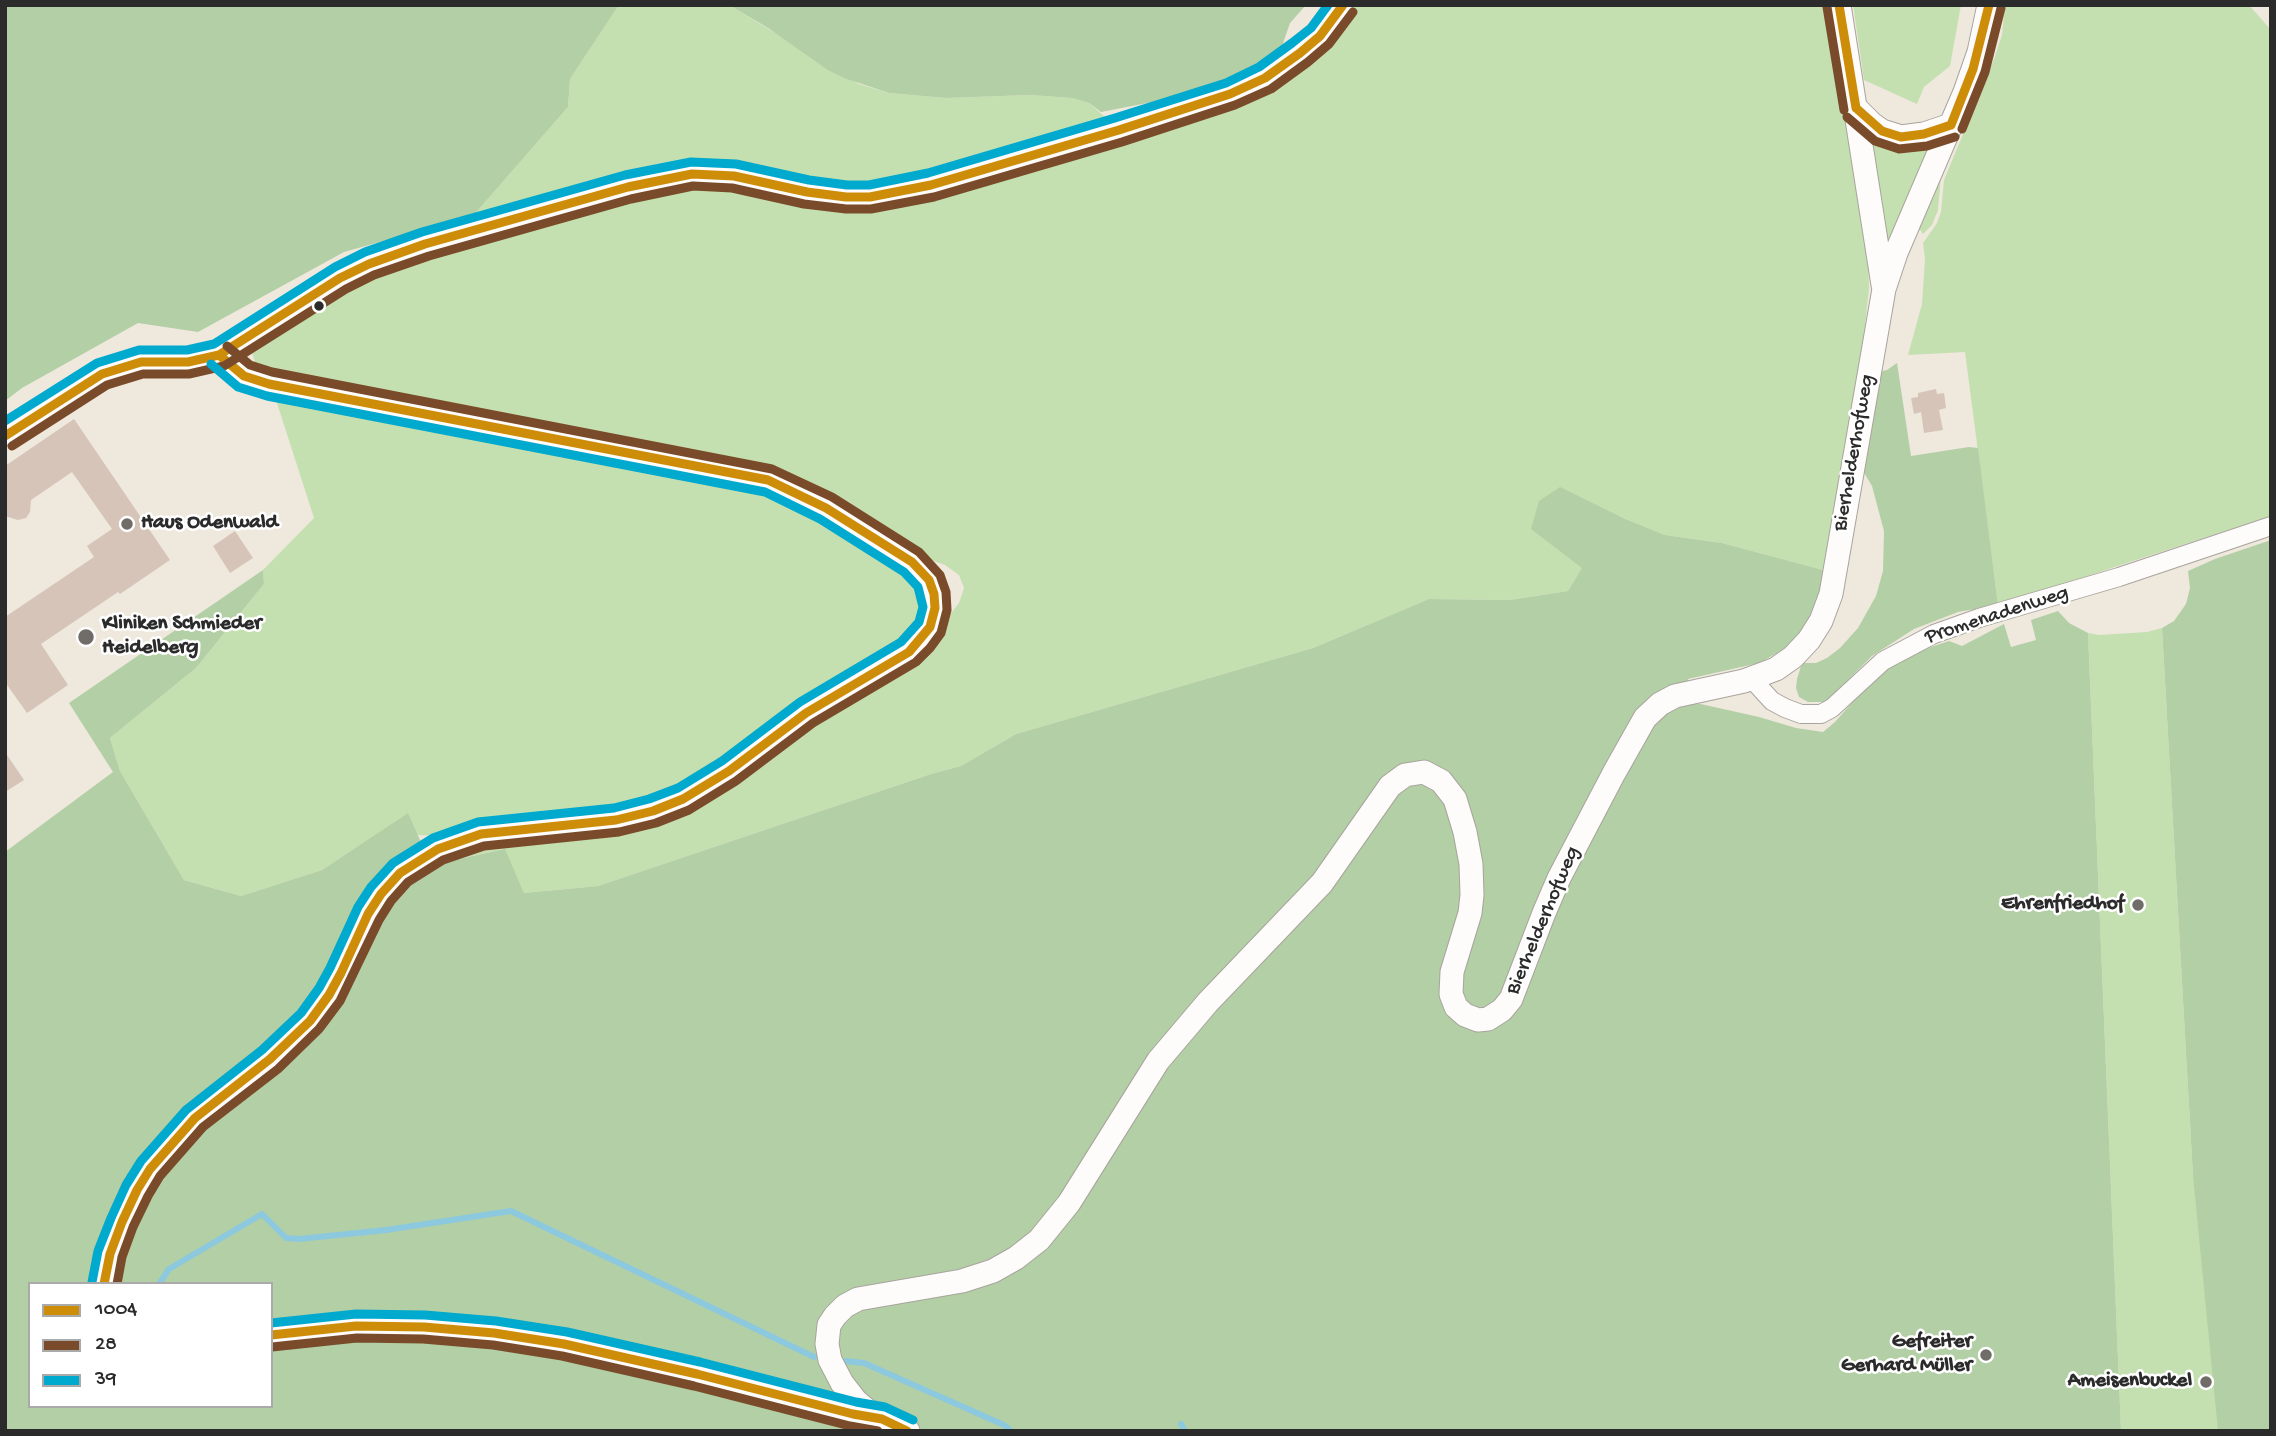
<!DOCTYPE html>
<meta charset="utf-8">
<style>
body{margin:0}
#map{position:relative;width:2276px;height:1436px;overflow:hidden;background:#efe8dd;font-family:"Gochi Hand",sans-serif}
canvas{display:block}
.frame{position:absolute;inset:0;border:7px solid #2b2b2b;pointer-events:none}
.legend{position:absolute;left:28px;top:1282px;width:245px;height:126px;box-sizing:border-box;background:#fff;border:2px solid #aaa;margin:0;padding:9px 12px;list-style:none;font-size:21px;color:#2b2b2b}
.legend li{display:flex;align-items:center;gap:14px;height:35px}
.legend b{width:35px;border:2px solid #aaa}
</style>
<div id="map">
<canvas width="2276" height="1436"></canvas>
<div class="frame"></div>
<ul class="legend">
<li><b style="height:9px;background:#ce8d09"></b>1004</li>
<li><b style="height:9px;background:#7a4b2a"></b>28</li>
<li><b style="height:9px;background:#00a9ce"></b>39</li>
</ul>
</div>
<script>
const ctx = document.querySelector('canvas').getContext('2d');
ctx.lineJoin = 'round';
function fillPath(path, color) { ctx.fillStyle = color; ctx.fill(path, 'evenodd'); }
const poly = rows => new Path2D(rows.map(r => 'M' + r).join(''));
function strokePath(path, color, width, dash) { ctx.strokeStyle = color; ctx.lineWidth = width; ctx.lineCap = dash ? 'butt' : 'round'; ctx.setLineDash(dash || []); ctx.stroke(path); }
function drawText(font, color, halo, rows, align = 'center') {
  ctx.font = font + ' "Gochi Hand",sans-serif'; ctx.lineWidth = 5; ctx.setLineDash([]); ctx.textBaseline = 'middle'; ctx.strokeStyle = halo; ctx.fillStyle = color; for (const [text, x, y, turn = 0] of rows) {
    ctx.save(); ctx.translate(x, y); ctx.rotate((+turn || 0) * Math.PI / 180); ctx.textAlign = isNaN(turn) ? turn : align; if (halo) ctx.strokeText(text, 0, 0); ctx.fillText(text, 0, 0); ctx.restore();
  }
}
const green = poly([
 [619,5,729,5,859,84,889,93,946,98,1030,95,1072,98,1089,103,1127,136,1212,111,1258,90,1328,39,1353,5,1829,5,1868,258,1869,288,1861,364,1827,571,1722,543,1665,535,1623,518,1582,569,1568,591,1510,600,1429,599,1313,648,1016,734,961,766,931,774,598,886,524,893,504,849,431,865,433,860,480,843,593,835,641,826,695,805,720,790,828,714,904,670,935,643,945,621,959,603,964,588,959,575,945,565,923,557,884,530,823,495,789,477,760,466,312,381,273,373,260,367,255,362,252,352,255,347,368,274,393,262,483,235,473,216,568,107,570,79],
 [1853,5,1961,5,1950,66,1924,87,1917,104,1864,80],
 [2005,5,2249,5,2271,30,2271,516,1998,605,1965,352,1908,355,1922,304,1925,259,1923,243,1937,223,1941,212,1944,180,1994,59,2002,35],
 [1868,134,1933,142,1887,249],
 [1941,175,1938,210,1932,225,1923,234,1918,227],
 [275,397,780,491,909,572,919,587,921,603,918,624,908,641,712,772,649,803,611,811,470,825,447,836,416,835,407,814,322,870,241,896,184,880,120,771,110,738,196,668,264,584,263,570,314,518],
 [2162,628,2193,1176,2271,1431,2121,1431,2088,633,2099,635,2147,632]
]);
const forest = poly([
 [5,5,619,5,570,79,568,107,473,216,344,252,198,332,138,323,22,388,5,401],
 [729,5,1306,5,1290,23,1281,49,1233,79,1168,99,1101,112,1089,103,1072,98,1030,95,946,98,889,93,844,78,828,70,768,28],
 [1897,363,1911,456,1969,447,1978,448,1998,605,1958,612,1914,629,1872,656,1826,702,1808,702,1799,697,1796,688,1797,679,1802,663,1816,663,1827,658,1840,648,1858,628,1876,596,1883,571,1884,531,1872,486,1862,469,1879,372,1887,370],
 [1560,487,1623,518,1665,535,1722,543,1827,571,1816,606,1808,622,1790,646,1759,663,1688,679,1696,703,1759,717,1796,728,1823,732,1835,722,1858,696,1889,668,1913,653,1949,641,1962,646,2004,624,2011,647,2036,640,2031,620,2058,611,2069,623,2088,633,2121,1431,5,1431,5,852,113,772,69,703,263,570,264,584,196,668,110,738,120,771,184,880,241,896,322,870,408,813,431,865,505,849,524,893,598,886,931,774,961,766,1016,734,1313,648,1429,599,1510,600,1568,591,1582,568,1531,529,1539,501],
 [30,1284,271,1284,271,1406,30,1406],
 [2271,540,2271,1431,2218,1431,2193,1176,2162,628,2174,621,2186,604,2190,588,2188,571,2215,559]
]);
const stream = poly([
 [159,1284,169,1269,262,1214,286,1238,299,1239,386,1230,511,1211,814,1357],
 [845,1361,864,1363,1004,1425,1011,1431],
 [1181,1424,1185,1431]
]);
const building = poly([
 [1936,389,1937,394,1944,393,1946,408,1939,410,1943,430,1924,433,1921,412,1914,414,1911,398,1918,397,1918,393],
 [74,419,170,560,120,594,118,592,41,644,68,685,27,713,5,682,5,617,94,557,87,546,112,529,72,472,31,500,30,512,26,518,18,520,5,516,5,466],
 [235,531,253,558,230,573,213,546],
 [5,752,24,780,5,792]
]);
const minor = poly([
 [5,436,102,374,141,362,188,362,219,355,340,278,369,264,425,244,628,187,692,174,734,176,807,192,846,197,870,197,931,185,1119,130,1230,94,1265,78,1300,53,1320,36,1343,5],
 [1751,678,1772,701,1785,708,1801,714,1821,714,1832,708,1883,661,1934,634,1979,618,2119,577,2271,526]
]);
const tertiary = poly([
 [1839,5,1883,285],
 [1856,108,1872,124,1882,131,1901,137,1924,134,1951,125],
 [104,1284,110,1254,122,1222,137,1190,150,1169,174,1140,195,1118,270,1059,310,1021,329,995,341,973,368,914,381,894,400,873,438,849,481,834,616,820,653,811,683,799,702,789,729,771,806,713,909,652,921,640,930,627,935,608,934,594,929,580,912,562,826,508,786,487,768,480,269,384,244,376,219,355],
 [271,1335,356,1326,424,1327,494,1333,564,1344,697,1374,853,1414,872,1417],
 [908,1431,868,1411,856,1401,842,1383,830,1360,827,1344,829,1325,835,1316,845,1306,858,1299,962,1281,993,1271,1016,1258,1039,1240,1069,1203,1158,1061,1208,1002,1322,883,1390,786,1405,775,1424,772,1441,781,1455,799,1465,832,1471,864,1472,895,1470,913,1452,972,1451,994,1456,1007,1465,1015,1478,1020,1488,1019,1502,1010,1511,999,1544,913,1559,878,1614,773,1645,718,1660,704,1675,696,1744,681,1776,669,1793,657,1809,640,1821,621,1831,594,1884,289,1896,253,1965,92,1979,52,1989,5]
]);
const bus1 = poly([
 [1839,5,1856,108],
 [1856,108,1882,131,1901,137,1924,134,1951,125],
 [1951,125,1973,69,1989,5],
 [5,436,102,374,141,362,188,362,219,355,340,278,369,264,425,244,628,187,692,174,734,176,807,192,846,197,870,197,931,185,1119,130,1230,94,1265,78,1300,53,1320,36,1343,5],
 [104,1284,110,1254,122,1222,137,1190,150,1169,195,1118,270,1059,310,1021,329,995,341,973,368,914,381,894,400,873,438,849,481,834,616,820,653,811,683,799,729,771,806,713,909,652,930,627,935,608,934,594,929,580,912,562,826,508,768,480,269,384,244,376,219,355],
 [271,1335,356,1326,424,1327,494,1333,564,1344,697,1374,853,1414,882,1419,907,1431]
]);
const bus2 = poly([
 [1827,7,1844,110],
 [1847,117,1875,141,1899,149,1927,146,1955,137],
 [1962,129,1985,72,2001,8],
 [12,446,107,385,143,374,189,374,224,366,346,289,374,275,429,256,631,199,693,186,732,188,804,204,846,209,871,209,934,197,1122,142,1235,105,1271,89,1308,62,1329,44,1353,12],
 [117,1284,122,1257,133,1227,148,1196,160,1176,203,1127,278,1069,319,1029,340,1001,379,920,391,901,408,882,443,860,484,846,619,832,656,823,689,810,736,781,813,723,916,662,930,648,941,633,947,610,946,592,940,575,919,552,832,497,772,469,272,372,250,365,227,346],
 [272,1347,357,1338,423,1339,493,1345,562,1356,694,1386,850,1426,878,1431]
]);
const bus3 = poly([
 [5,421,97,363,139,350,187,350,214,344,335,267,365,252,422,232,625,175,691,162,736,164,809,180,847,185,869,185,928,173,1115,118,1226,83,1259,67,1292,43,1311,28,1328,5],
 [92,1282,98,1251,111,1218,126,1185,141,1161,186,1110,262,1050,301,1013,319,988,330,968,358,907,371,887,393,863,433,838,478,822,614,808,649,799,678,788,722,761,800,702,901,642,919,622,923,607,918,587,904,572,820,519,765,492,267,396,238,387,211,364],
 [271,1323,356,1314,425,1315,496,1321,567,1332,700,1362,856,1402,885,1407,913,1420]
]);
const markers = [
 [319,306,6,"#2b2b2b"],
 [127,524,7,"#706d69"],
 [86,637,9,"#706d69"],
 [2138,905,7,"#706d69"],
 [1986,1355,7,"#706d69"],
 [2206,1382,7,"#706d69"]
];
const streetNames = [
 ["Bierhelderhofweg",1855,453,-80],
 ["Promenadenweg",1997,616,-18],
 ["Bierhelderhofweg",1544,921,-67]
];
const poiNames = [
 ["Haus Odenwald",141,524,"left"],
 ["Kliniken Schmieder",102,625,"left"],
 ["Heidelberg",102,649,"left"],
 ["Ehrenfriedhof",2124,905],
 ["Gefreiter",1972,1343],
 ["Gerhard Müller",1972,1367],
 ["Ameisenbuckel",2192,1382]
];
fillPath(green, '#c5e0b0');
fillPath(forest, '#b3cfa5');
strokePath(stream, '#8cc9de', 6);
fillPath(building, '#d6c4b8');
strokePath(minor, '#a8a49e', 20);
strokePath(tertiary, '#a8a49e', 25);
strokePath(minor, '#fdfcfa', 18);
strokePath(tertiary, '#fdfcfa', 23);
strokePath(bus1, '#ce8d09', 9);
strokePath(bus2, '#7a4b2a', 9);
strokePath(bus3, '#00a9ce', 9);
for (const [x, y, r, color] of markers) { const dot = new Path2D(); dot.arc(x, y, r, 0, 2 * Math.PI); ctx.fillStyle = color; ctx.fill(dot); strokePath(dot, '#fff', 2.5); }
drawText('21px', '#2b2b2b', '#fff', streetNames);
drawText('bold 21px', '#2b2b2b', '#fff', poiNames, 'right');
</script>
